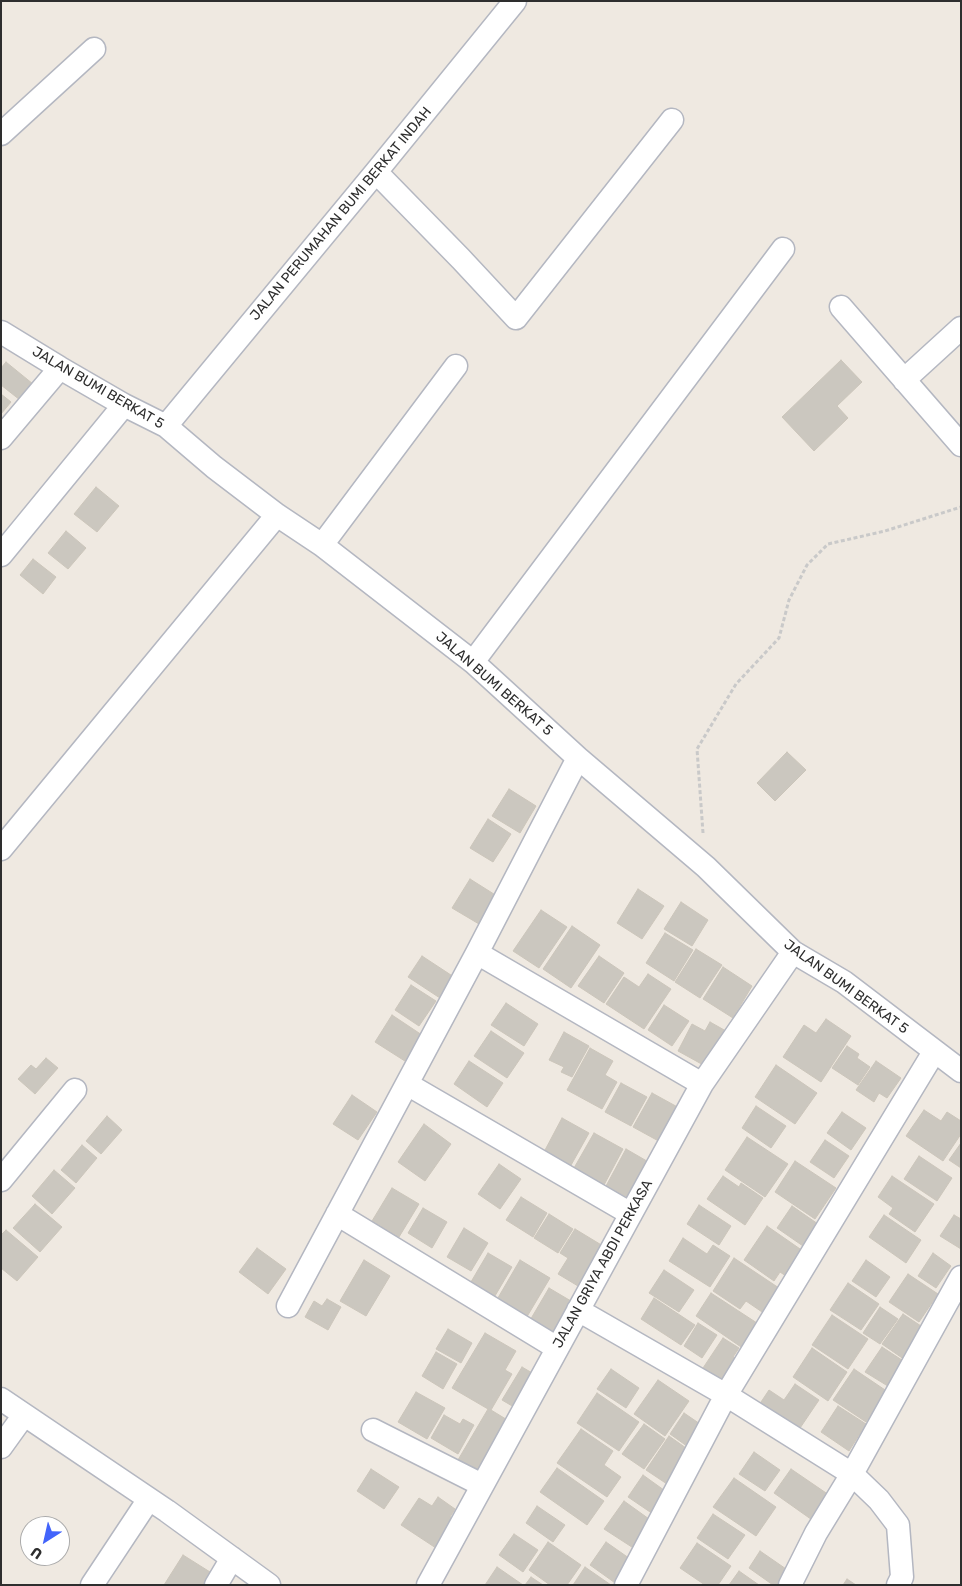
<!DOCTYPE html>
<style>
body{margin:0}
#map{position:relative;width:962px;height:1586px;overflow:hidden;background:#efe9e1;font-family:Rubik,sans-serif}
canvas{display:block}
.frame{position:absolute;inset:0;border:2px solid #2e2e2e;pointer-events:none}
.north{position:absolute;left:20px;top:1516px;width:50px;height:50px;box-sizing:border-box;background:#fff;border:1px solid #ababab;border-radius:50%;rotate:215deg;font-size:14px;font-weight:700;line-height:20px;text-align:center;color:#2e2e2e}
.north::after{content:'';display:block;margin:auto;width:18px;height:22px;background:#4264fb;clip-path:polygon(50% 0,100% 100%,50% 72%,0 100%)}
</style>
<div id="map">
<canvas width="962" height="1586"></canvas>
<div class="frame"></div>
<div class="north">U</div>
</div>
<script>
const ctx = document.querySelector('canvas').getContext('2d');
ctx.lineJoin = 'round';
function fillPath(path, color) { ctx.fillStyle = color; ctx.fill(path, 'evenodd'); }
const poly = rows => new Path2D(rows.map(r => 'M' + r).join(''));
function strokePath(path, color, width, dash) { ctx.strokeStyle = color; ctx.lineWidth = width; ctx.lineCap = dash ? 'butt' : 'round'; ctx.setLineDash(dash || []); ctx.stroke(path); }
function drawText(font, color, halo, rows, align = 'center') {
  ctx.font = font + ' Rubik,sans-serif'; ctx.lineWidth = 5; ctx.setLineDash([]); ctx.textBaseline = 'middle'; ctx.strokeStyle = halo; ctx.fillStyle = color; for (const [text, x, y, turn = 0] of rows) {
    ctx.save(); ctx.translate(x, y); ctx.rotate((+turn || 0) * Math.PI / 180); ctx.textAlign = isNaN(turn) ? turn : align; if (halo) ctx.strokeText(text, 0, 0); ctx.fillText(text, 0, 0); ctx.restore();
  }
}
const building = poly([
 [841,360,862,382,837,406,848,418,814,451,782,417,841,360],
 [6,362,33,384,20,400,1,385,1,368,6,362],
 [1,394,11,402,1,414,1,394],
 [96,487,119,506,97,532,74,514,96,487],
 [66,531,86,548,68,569,48,553,66,531],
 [33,559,56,577,43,594,20,575,33,559],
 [787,752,806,770,775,801,757,783,787,752],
 [509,789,536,806,520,833,492,816,509,789],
 [488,819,511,834,493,862,470,848,488,819],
 [470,879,497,896,479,924,452,908,470,879],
 [638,889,664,906,642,939,617,923,638,889],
 [681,902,708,920,692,946,664,929,681,902],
 [541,910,567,927,539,968,513,951,541,910],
 [572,926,600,945,571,988,543,969,572,926],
 [665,933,693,950,674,981,646,963,665,933],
 [696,949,722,965,700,998,675,982,696,949],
 [422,956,457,979,443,1000,408,977,422,956],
 [599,956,624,973,604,1003,578,986,599,956],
 [723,967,752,986,733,1018,703,999,723,967],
 [648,974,671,989,644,1029,606,1004,624,977,639,987,648,974],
 [411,985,436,1001,419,1026,395,1010,411,985],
 [506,1003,538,1024,524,1046,491,1025,506,1003],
 [664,1005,689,1021,672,1046,648,1030,664,1005],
 [392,1015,425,1037,408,1063,375,1042,392,1015],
 [826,1019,851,1036,821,1082,783,1057,804,1025,816,1033,826,1019],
 [710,1022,726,1031,707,1067,678,1051,692,1024,705,1031,710,1022],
 [491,1031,524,1053,507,1078,474,1056,491,1031],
 [564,1032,589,1046,572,1077,561,1072,564,1067,549,1060,564,1032],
 [847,1046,859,1054,857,1058,870,1067,858,1085,832,1068,847,1046],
 [590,1048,613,1061,605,1075,617,1082,602,1109,567,1090,590,1048],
 [46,1058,58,1068,35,1094,18,1079,31,1065,36,1069,46,1058],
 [469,1061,503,1083,487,1107,454,1084,469,1061],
 [876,1061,901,1078,887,1098,879,1093,874,1102,856,1090,876,1061],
 [776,1065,817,1093,795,1124,755,1097,776,1065],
 [621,1083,647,1097,631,1126,605,1112,621,1083],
 [652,1093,683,1110,664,1144,633,1127,652,1093],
 [352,1095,377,1112,358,1140,333,1124,352,1095],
 [756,1106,786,1126,771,1148,742,1128,756,1106],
 [924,1110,941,1121,947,1112,961,1121,961,1134,943,1161,906,1136,924,1110],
 [842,1112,866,1128,851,1150,827,1133,842,1112],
 [107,1116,122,1130,101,1154,86,1141,107,1116],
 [562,1118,589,1133,570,1167,544,1152,562,1118],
 [424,1124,451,1144,425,1181,398,1162,424,1124],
 [594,1133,623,1149,604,1185,574,1168,594,1133],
 [747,1137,788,1164,765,1197,725,1170,747,1137],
 [825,1140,849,1156,834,1178,810,1162,825,1140],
 [961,1143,961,1168,949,1160,961,1143],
 [82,1145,97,1158,76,1183,61,1170,82,1145],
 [626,1149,652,1164,633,1200,606,1186,626,1149],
 [919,1156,952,1178,937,1201,904,1179,919,1156],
 [795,1161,836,1188,815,1219,775,1192,795,1161],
 [499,1164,521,1179,500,1209,478,1194,499,1164],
 [54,1170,75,1188,52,1214,32,1196,54,1170],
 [723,1176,739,1187,741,1183,763,1198,745,1225,707,1199,723,1176],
 [892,1176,934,1204,915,1232,889,1214,893,1208,878,1197,892,1176],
 [392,1188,419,1204,399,1237,372,1221,392,1188],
 [521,1197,547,1213,533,1237,506,1220,521,1197],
 [35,1204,62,1227,40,1252,13,1228,35,1204],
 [699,1205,731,1226,719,1245,687,1224,699,1205],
 [792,1206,818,1224,803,1246,777,1228,792,1206],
 [423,1208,447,1222,432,1248,408,1233,423,1208],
 [549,1214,573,1229,558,1253,534,1238,549,1214],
 [884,1215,921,1240,906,1263,869,1237,884,1215],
 [954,1215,961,1219,961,1249,940,1236,954,1215],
 [767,1226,803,1251,786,1276,780,1272,774,1281,744,1260,767,1226],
 [464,1228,488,1243,471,1271,447,1257,464,1228],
 [575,1229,608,1249,583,1289,558,1274,568,1258,560,1253,575,1229],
 [6,1230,38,1257,17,1281,1,1268,1,1235,6,1230],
 [683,1238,707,1254,713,1245,730,1256,710,1287,669,1261,683,1238],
 [257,1248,286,1269,268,1294,239,1272,257,1248],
 [488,1253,512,1267,492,1301,468,1287,488,1253],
 [933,1253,951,1266,936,1288,918,1276,933,1253],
 [734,1258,782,1290,765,1314,746,1301,740,1309,713,1291,734,1258],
 [364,1260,390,1276,366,1316,340,1301,364,1260],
 [520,1260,550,1278,525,1320,495,1303,520,1260],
 [866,1260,890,1277,876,1297,852,1281,866,1260],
 [664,1270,694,1290,679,1312,649,1293,664,1270],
 [908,1274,938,1294,919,1322,889,1302,908,1274],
 [848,1283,879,1304,861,1330,830,1310,848,1283],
 [549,1288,576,1304,557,1338,529,1322,549,1288],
 [711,1293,760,1325,744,1349,696,1316,711,1293],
 [654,1298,695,1325,681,1345,641,1319,654,1298],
 [327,1299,341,1307,328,1330,305,1317,314,1301,322,1306,327,1299],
 [880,1307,898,1319,880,1344,863,1333,880,1307],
 [903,1314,921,1326,915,1336,923,1341,908,1362,882,1344,903,1314],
 [832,1315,868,1339,848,1369,812,1345,832,1315],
 [698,1323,717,1335,702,1358,684,1346,698,1323],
 [448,1329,472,1343,461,1363,436,1349,448,1329],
 [485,1333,516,1351,505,1370,512,1374,491,1410,514,1424,481,1481,455,1465,488,1409,452,1388,485,1333],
 [723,1338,739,1348,733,1357,742,1362,728,1384,703,1368,723,1338],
 [882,1347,908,1364,891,1388,865,1372,882,1347],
 [812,1348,847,1372,828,1401,793,1377,812,1348],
 [436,1352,457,1364,443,1389,422,1376,436,1352],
 [522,1367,539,1377,519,1410,502,1400,522,1367],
 [611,1369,639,1388,626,1408,597,1389,611,1369],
 [854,1369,894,1396,880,1402,866,1422,833,1400,854,1369],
 [658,1380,689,1401,665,1436,634,1414,658,1380],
 [795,1384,819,1400,796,1434,757,1408,769,1390,784,1400,795,1384],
 [416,1392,445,1408,427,1439,398,1422,416,1392],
 [597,1393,639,1422,619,1451,577,1423,597,1393],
 [838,1406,866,1424,849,1451,821,1432,838,1406],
 [684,1413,706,1428,691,1449,670,1434,684,1413],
 [444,1415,460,1424,463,1419,474,1425,458,1454,431,1438,444,1415],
 [644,1424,665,1439,644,1469,622,1454,644,1424],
 [581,1429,613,1451,604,1465,621,1477,607,1497,557,1463,581,1429],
 [669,1436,693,1453,670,1486,646,1470,669,1436],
 [754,1452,780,1470,765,1491,739,1474,754,1452],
 [557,1468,604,1501,587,1525,540,1492,557,1468],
 [371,1469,399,1487,384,1509,357,1491,371,1469],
 [791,1469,832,1497,815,1522,774,1493,791,1469],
 [643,1475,668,1493,653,1514,628,1497,643,1475],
 [734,1478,776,1507,756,1536,713,1507,734,1478],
 [438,1497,455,1509,450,1517,459,1524,442,1552,401,1525,419,1498,432,1506,438,1497],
 [624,1501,656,1524,638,1551,604,1529,624,1501],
 [537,1506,565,1525,553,1542,526,1523,537,1506],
 [713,1514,745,1535,728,1559,697,1538,713,1514],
 [514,1534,538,1550,523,1572,499,1555,514,1534],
 [548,1542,581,1565,567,1585,550,1585,529,1570,548,1542],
 [606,1542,636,1563,618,1585,590,1565,606,1542],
 [697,1543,731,1566,718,1585,705,1585,680,1568,697,1543],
 [760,1551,789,1571,779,1585,773,1585,749,1568,760,1551],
 [183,1555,218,1577,213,1585,164,1585,183,1555],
 [497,1567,523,1585,485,1585,497,1567],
 [585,1567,611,1585,573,1585,585,1567],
 [739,1571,759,1585,729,1585,739,1571],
 [531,1577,543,1585,525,1585,531,1577],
 [847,1579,856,1585,843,1585,847,1579]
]);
const path = poly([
 [703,833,697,749,736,684,779,638,789,600,807,565,828,544,885,531,961,507]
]);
const street = poly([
 [1,134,94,49],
 [376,172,461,259,516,318,672,120],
 [841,307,961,445],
 [1,332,60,368,124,405,166,426,214,467,277,515,322,545,473,662,578,758,706,867,793,952,844,982,961,1071],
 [904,380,961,328],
 [166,426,376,172,515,1],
 [1,438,60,368],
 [322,545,456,366],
 [1,555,124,405],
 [473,662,783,249],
 [1,849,277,515],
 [477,953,702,1084],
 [407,1084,631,1214],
 [1,1180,75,1090],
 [337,1214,557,1348],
 [288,1306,477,953,578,758],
 [578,1310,726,1395,852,1474,879,1500,898,1525,902,1577,898,1585],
 [1,1399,167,1511,269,1585],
 [373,1430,482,1485],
 [1,1447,24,1415],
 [92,1585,149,1499],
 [216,1585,232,1558],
 [428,1585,702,1084,793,952],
 [626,1585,726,1395,934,1052],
 [790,1585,816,1533,852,1474,961,1277]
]);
const streetNames = [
 ["JALAN PERUMAHAN BUMI BERKAT INDAH",341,214,-50],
 ["JALAN BUMI BERKAT 5",98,388,30],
 ["JALAN BUMI BERKAT 5",494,684,41],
 ["JALAN BUMI BERKAT 5",846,987,36],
 ["JALAN GRIYA ABDI PERKASA",603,1264,-61]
];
fillPath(building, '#cbc7bf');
strokePath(building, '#cbc5ba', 1);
strokePath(street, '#b4b7c1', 25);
strokePath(path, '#c9c9c9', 3, [4, 2.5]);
strokePath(street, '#fff', 22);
drawText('14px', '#2e2e2e', '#fff', streetNames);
</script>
